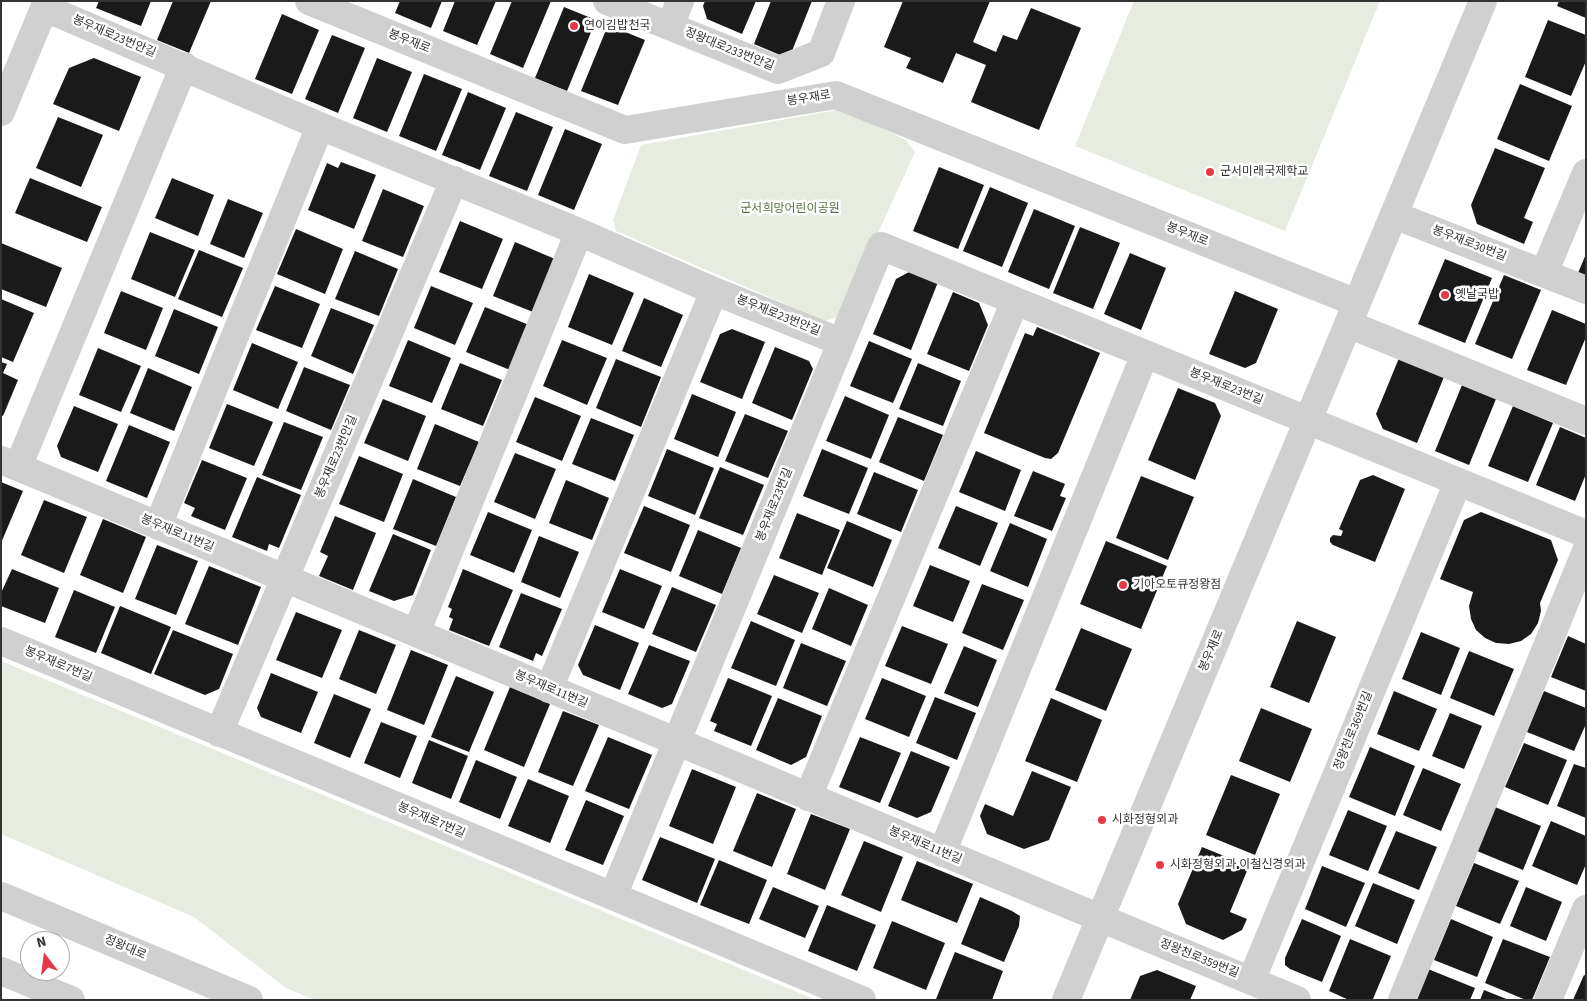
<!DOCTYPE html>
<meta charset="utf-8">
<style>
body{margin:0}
#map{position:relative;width:1587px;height:1001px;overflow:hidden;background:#fff;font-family:"Source Sans 3",sans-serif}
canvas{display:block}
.frame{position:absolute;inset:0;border:2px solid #333;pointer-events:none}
.north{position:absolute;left:20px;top:931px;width:50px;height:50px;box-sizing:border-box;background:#fff;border:1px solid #adadad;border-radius:50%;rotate:345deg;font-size:14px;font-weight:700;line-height:20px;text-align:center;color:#333}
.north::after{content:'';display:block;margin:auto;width:18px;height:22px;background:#e63946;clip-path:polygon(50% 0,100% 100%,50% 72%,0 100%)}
</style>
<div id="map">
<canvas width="1587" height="1001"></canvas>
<div class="frame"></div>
<div class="north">N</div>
</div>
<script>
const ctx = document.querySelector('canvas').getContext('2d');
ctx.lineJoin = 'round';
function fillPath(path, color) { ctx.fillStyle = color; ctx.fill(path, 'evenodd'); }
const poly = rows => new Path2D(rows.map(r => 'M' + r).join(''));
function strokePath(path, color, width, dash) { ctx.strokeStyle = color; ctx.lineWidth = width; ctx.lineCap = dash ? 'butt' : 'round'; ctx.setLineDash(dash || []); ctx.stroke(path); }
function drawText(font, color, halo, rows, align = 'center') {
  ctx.font = font + ' "Source Sans 3","Noto Sans KR",sans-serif'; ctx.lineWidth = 5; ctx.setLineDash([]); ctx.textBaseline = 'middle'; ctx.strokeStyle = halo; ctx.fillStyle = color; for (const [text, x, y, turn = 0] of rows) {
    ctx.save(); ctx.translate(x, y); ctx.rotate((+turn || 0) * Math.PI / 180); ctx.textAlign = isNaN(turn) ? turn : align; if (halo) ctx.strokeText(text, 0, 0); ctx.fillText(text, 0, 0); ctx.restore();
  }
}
const green = poly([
 [1134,1,1380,1,1285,231,1075,146],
 [842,109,906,140,915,152,840,316,825,321,616,231,613,220,641,145],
 [1,661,816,1000,315,1000,286,988,194,917,1,834]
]);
const building = poly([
 [99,1,151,1,141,26,96,8],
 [173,1,211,1,189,53,157,40],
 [400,1,442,1,431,28,395,13],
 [455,1,496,1,477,45,443,31],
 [512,1,551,1,523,68,490,54],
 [705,1,756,1,742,34,707,19,703,6],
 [771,1,812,1,792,51,780,55,754,44],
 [903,1,990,1,973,42,996,52,1003,35,1017,40,1031,8,1081,28,1039,130,971,102,986,65,956,53,943,83,906,68,911,58,884,47],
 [1559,1,1586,1,1586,18,1557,6],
 [564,7,596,20,567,91,535,78],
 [282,14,319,30,292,94,255,79],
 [1548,20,1586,35,1586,61,1571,96,1525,77],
 [608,25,645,40,618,105,581,91],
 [332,35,365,48,338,113,305,99],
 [94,58,141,77,119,131,53,104,69,68],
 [377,58,412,72,387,132,353,118],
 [424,74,462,89,436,151,399,136],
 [1520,84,1572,106,1549,161,1497,139],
 [468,92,506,108,480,170,442,155],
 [516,112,553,127,527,191,489,176],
 [58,117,103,135,81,187,36,168],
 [565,129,602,144,574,210,538,195],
 [1495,148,1545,168,1524,218,1533,222,1524,244,1477,224,1471,205],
 [341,162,376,175,354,229,308,210,327,163,338,168],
 [939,167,984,185,958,249,913,231],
 [30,178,102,207,87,242,15,213],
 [172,178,214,195,198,236,155,218],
 [990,187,1028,203,1002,267,963,251],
 [383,189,424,206,403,257,362,241],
 [228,199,263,213,244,258,210,244],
 [1034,209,1075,226,1049,289,1008,272],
 [460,221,503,239,482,289,439,272],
 [1080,227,1120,243,1093,309,1053,293],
 [296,229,343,249,325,294,277,274],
 [150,232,195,250,175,297,131,279],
 [515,242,555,259,533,312,493,296],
 [1,243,62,268,46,307,1,289],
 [199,250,243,268,222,317,178,299],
 [355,251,398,269,379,316,335,299],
 [1130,253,1166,268,1141,330,1104,314],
 [1586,254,1586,276,1578,273],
 [1445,259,1492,278,1465,343,1418,324],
 [911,271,938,282,911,350,873,334,896,279],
 [589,274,634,293,612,345,568,327],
 [1504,275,1541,290,1512,359,1475,344],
 [275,286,320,304,302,348,256,330],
 [431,286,473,303,455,345,414,328],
 [121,291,163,308,146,350,104,333],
 [1235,291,1278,309,1256,363,1245,368,1209,354],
 [953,292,979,303,988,325,969,371,927,354],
 [644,298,683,315,661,367,622,351],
 [1,299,34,313,13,362,1,357],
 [485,307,529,325,510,370,466,352],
 [331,308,374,325,353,374,311,356],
 [174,309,218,327,199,374,155,356],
 [1552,310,1586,324,1586,337,1566,385,1527,370],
 [1037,327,1100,353,1058,453,1051,459,1045,458,984,433,1025,333,1033,336],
 [732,329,765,342,742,399,700,382,720,334],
 [408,340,451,358,432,403,389,386],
 [562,340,607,358,587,405,543,386],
 [869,341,912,359,893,403,850,386],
 [252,343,298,362,278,409,233,390],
 [775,347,809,361,813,369,792,420,752,403],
 [98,348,141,366,121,412,79,395],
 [1399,358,1444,377,1417,443,1383,429,1376,414],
 [616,359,661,377,641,427,596,408],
 [1,362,7,364,3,373,18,380,3,416,1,415],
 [460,363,502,380,483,426,441,409],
 [918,363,961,381,943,426,899,409],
 [304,367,350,385,331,430,286,411],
 [148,368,192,387,174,431,130,413],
 [1462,385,1496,399,1469,465,1435,451],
 [1178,388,1215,403,1221,416,1195,480,1148,460],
 [692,394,736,412,718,457,674,439],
 [845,396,889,415,871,459,826,441],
 [535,397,581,416,562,461,516,442],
 [383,399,426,416,408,461,364,443],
 [227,404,273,422,254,466,209,448],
 [74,406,118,424,98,472,61,457,57,446],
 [1513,406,1553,423,1528,482,1488,466],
 [745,414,788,431,768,478,725,461],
 [898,417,943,435,924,481,879,462],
 [591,418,634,435,615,481,572,464],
 [284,422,323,437,301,490,262,475],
 [435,424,479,442,460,486,417,469],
 [129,425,170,442,147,498,106,481],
 [1560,427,1586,438,1586,474,1575,501,1536,485],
 [667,449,714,468,695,515,648,496],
 [822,449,868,468,849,514,803,496],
 [976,451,1021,470,1005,511,959,492],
 [515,453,556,469,535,519,494,502],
 [359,456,403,474,384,522,339,504],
 [202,460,247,478,225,530,191,516,195,508,184,503],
 [720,467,764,485,743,535,699,518],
 [1033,471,1065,484,1060,496,1066,498,1052,531,1014,516],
 [874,472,918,490,901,532,857,514],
 [1373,475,1405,489,1375,562,1333,545,1330,542,1330,538,1333,535,1341,536,1343,531,1339,529,1360,480],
 [1141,476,1194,497,1168,560,1116,538],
 [257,477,301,495,279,548,269,544,267,551,232,537],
 [413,479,456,497,436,546,393,529],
 [566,480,609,498,592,540,549,523],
 [1,482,23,491,1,543],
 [44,500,87,517,64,573,21,555],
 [644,506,690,525,671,572,624,553],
 [956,506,998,523,980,566,938,548],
 [488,512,532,530,514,573,470,555],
 [1481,512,1551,540,1558,560,1540,603,1541,611,1538,623,1531,634,1521,641,1509,644,1496,643,1485,638,1476,630,1471,619,1469,606,1473,592,1440,579,1464,520],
 [797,513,840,530,822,575,779,558],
 [335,516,376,533,353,590,319,576,328,556,320,552],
 [103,519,146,537,123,593,80,575],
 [847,521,892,540,873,587,827,568],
 [1010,523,1047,539,1028,587,990,571],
 [698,530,741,548,722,594,679,576],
 [393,534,431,550,413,595,394,601,369,591],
 [539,536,579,552,560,598,521,582],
 [1106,541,1167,566,1141,629,1080,604],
 [157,545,198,561,176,615,135,599],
 [930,565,970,581,953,622,913,606],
 [209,566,261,587,238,645,185,624],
 [12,569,59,588,45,623,1,606,1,593],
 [463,569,513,590,489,646,449,630,453,619,449,617,452,609,448,607],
 [620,569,662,586,644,629,602,612],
 [774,575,819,593,802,633,757,614],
 [982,584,1024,600,1003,650,962,633],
 [672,587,716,605,696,652,652,634],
 [829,588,868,605,851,646,812,629],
 [74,590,115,607,96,653,55,637],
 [521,593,562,609,542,656,536,653,533,661,499,647],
 [120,606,171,627,151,674,101,653],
 [296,612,342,630,322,678,276,660],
 [751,621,795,640,776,686,731,668],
 [1297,621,1336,637,1309,703,1270,687],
 [595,625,639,643,620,690,583,675,578,665],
 [902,626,948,644,931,684,885,666],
 [1081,628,1132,649,1106,711,1055,690],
 [173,630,233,654,219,689,205,695,154,674],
 [359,630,396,645,376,694,339,679],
 [1421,632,1460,648,1441,695,1402,679],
 [1568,636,1586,644,1586,691,1551,677],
 [801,643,846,661,827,706,783,688],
 [649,645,690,661,672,704,662,708,628,694],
 [964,646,997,660,978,707,944,693],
 [411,650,448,665,424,725,387,710],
 [1469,651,1514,669,1494,716,1450,698],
 [271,673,318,692,301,733,261,717,257,708],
 [456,676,494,692,469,752,431,737],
 [728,678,772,696,751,746,714,731,717,724,710,721],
 [882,678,926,696,909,737,865,719],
 [510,687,550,704,524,767,484,750],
 [1394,691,1437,709,1419,751,1377,734],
 [1544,691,1586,708,1586,724,1574,751,1527,732],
 [334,694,371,709,350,758,314,743],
 [935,697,976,713,957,760,916,743],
 [778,698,822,716,806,757,791,765,756,750],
 [1051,698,1102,720,1077,782,1025,761],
 [1261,708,1312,729,1290,782,1239,761],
 [563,711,599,725,573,786,538,772],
 [1450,713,1482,726,1464,769,1432,756],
 [381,722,417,736,400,778,364,763],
 [608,737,652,755,629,809,585,791],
 [860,737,901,753,880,803,839,787],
 [429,740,468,756,451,799,412,783],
 [1524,743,1567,760,1548,805,1505,787],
 [1370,747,1415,766,1395,816,1349,797],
 [911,751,950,767,931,812,917,818,888,806],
 [476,760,517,777,500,819,459,802],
 [1574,764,1586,768,1586,818,1557,806],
 [1423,768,1461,784,1441,831,1403,815],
 [692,769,736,787,713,844,669,826],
 [1032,771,1071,787,1049,840,1024,849,987,834,980,816,985,804,1013,816],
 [1231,775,1280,794,1255,855,1206,835],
 [528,779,569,796,550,843,508,826],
 [757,793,796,809,772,867,733,851],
 [586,800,624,816,603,865,565,850],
 [1495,807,1541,826,1523,870,1477,851],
 [1348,810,1387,826,1368,871,1329,855],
 [811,814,850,829,825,890,787,874],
 [1551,821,1586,836,1586,864,1577,885,1532,866],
 [1396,831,1437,847,1419,890,1378,873],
 [660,837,715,859,697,903,642,880],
 [864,841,903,857,881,912,841,895],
 [1202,847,1249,866,1230,912,1247,919,1242,930,1223,940,1186,924,1178,904],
 [719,860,767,880,749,924,700,905],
 [917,861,973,884,957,923,901,900],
 [1474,863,1519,881,1500,924,1456,906],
 [1322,866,1365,883,1346,927,1305,909],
 [1373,883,1415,900,1397,944,1355,926],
 [773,887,819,906,805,938,759,919],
 [1526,887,1562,902,1546,941,1510,926],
 [980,897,1012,911,1020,916,1019,926,1004,962,961,944],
 [827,905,876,925,857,971,808,951],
 [1302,919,1341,936,1322,982,1290,969,1285,965,1285,958],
 [1451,919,1493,937,1477,977,1434,960],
 [892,921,945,943,926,990,873,968],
 [1350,939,1391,956,1373,999,1349,1000,1329,991],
 [1503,939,1550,957,1532,1000,1526,1000,1485,983],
 [955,952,1003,971,992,1000,936,999],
 [1428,969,1475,988,1470,1000,1420,1000,1416,998],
 [1157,970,1196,986,1190,1000,1130,1000,1140,976],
 [1584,975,1586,976,1586,1000,1573,1000],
 [1484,990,1509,1000,1480,1000]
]);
const minor = poly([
 [309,1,625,130,836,95,1357,303],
 [607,1,778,70,821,53,841,1],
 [45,8,320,126,579,232,714,291,841,342],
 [670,26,680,1],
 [1,112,47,1],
 [1394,215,1586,290],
 [1544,273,1586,173],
 [1348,324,1586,421],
 [1,460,1297,1000],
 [18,467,184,66],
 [158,526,320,126],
 [416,633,579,232],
 [1,641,862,1000],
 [549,689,714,291],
 [219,733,454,180],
 [808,797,1015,301],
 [942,853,1145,354],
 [1,896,249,1000],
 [613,896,881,246,1586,534],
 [1,971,71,1000],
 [1251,981,1458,482],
 [1066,1000,1483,1],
 [1402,1000,1586,551],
 [1548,1000,1586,909]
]);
const markers = [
 [574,26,5,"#e63946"],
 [1210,172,5,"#e63946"],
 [1445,295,5,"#e63946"],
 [1123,585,5,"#e63946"],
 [1102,820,5,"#e63946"],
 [1160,865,5,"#e63946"]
];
const poiNames = [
 ["연이김밥천국",584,26],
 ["군서미래국제학교",1220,172],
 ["옛날국밥",1455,295],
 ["기아오토큐정왕점",1133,585],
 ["시화정형외과",1112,820],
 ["시화정형외과.이철신경외과",1170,865]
];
const streetNames = [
 ["봉우재로23번안길",114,37,23],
 ["봉우재로",409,42,22],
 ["정왕대로233번안길",729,50,22],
 ["봉우재로",809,99,-9],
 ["봉우재로",1187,235,22],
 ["봉우재로30번길",1469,244,21],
 ["봉우재로23번안길",778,316,22],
 ["봉우재로23번길",1226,387,22],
 ["봉우재로23번안길",337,457,-67],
 ["봉우재로23번길",775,505,-68],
 ["봉우재로11번길",177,534,23],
 ["봉우재로",1212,651,-67],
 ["봉우재로7번길",58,665,23],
 ["봉우재로11번길",551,690,23],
 ["정왕천로369번길",1354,731,-68],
 ["봉우재로7번길",431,821,23],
 ["봉우재로11번길",925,846,23],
 ["정왕대로",125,948,23],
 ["정왕천로359번길",1199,959,22]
];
const parkNames = [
 ["군서희망어린이공원",790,209]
];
fillPath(green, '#e6ecdf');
fillPath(building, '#1a1a1a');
strokePath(minor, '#d0d0d0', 28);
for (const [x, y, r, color] of markers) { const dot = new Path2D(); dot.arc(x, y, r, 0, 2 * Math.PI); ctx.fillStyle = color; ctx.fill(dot); strokePath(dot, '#fff', 2); }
drawText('12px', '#333', '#fff', poiNames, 'left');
drawText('12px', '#333', '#fff', streetNames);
drawText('12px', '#56703f', '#fff', parkNames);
</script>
